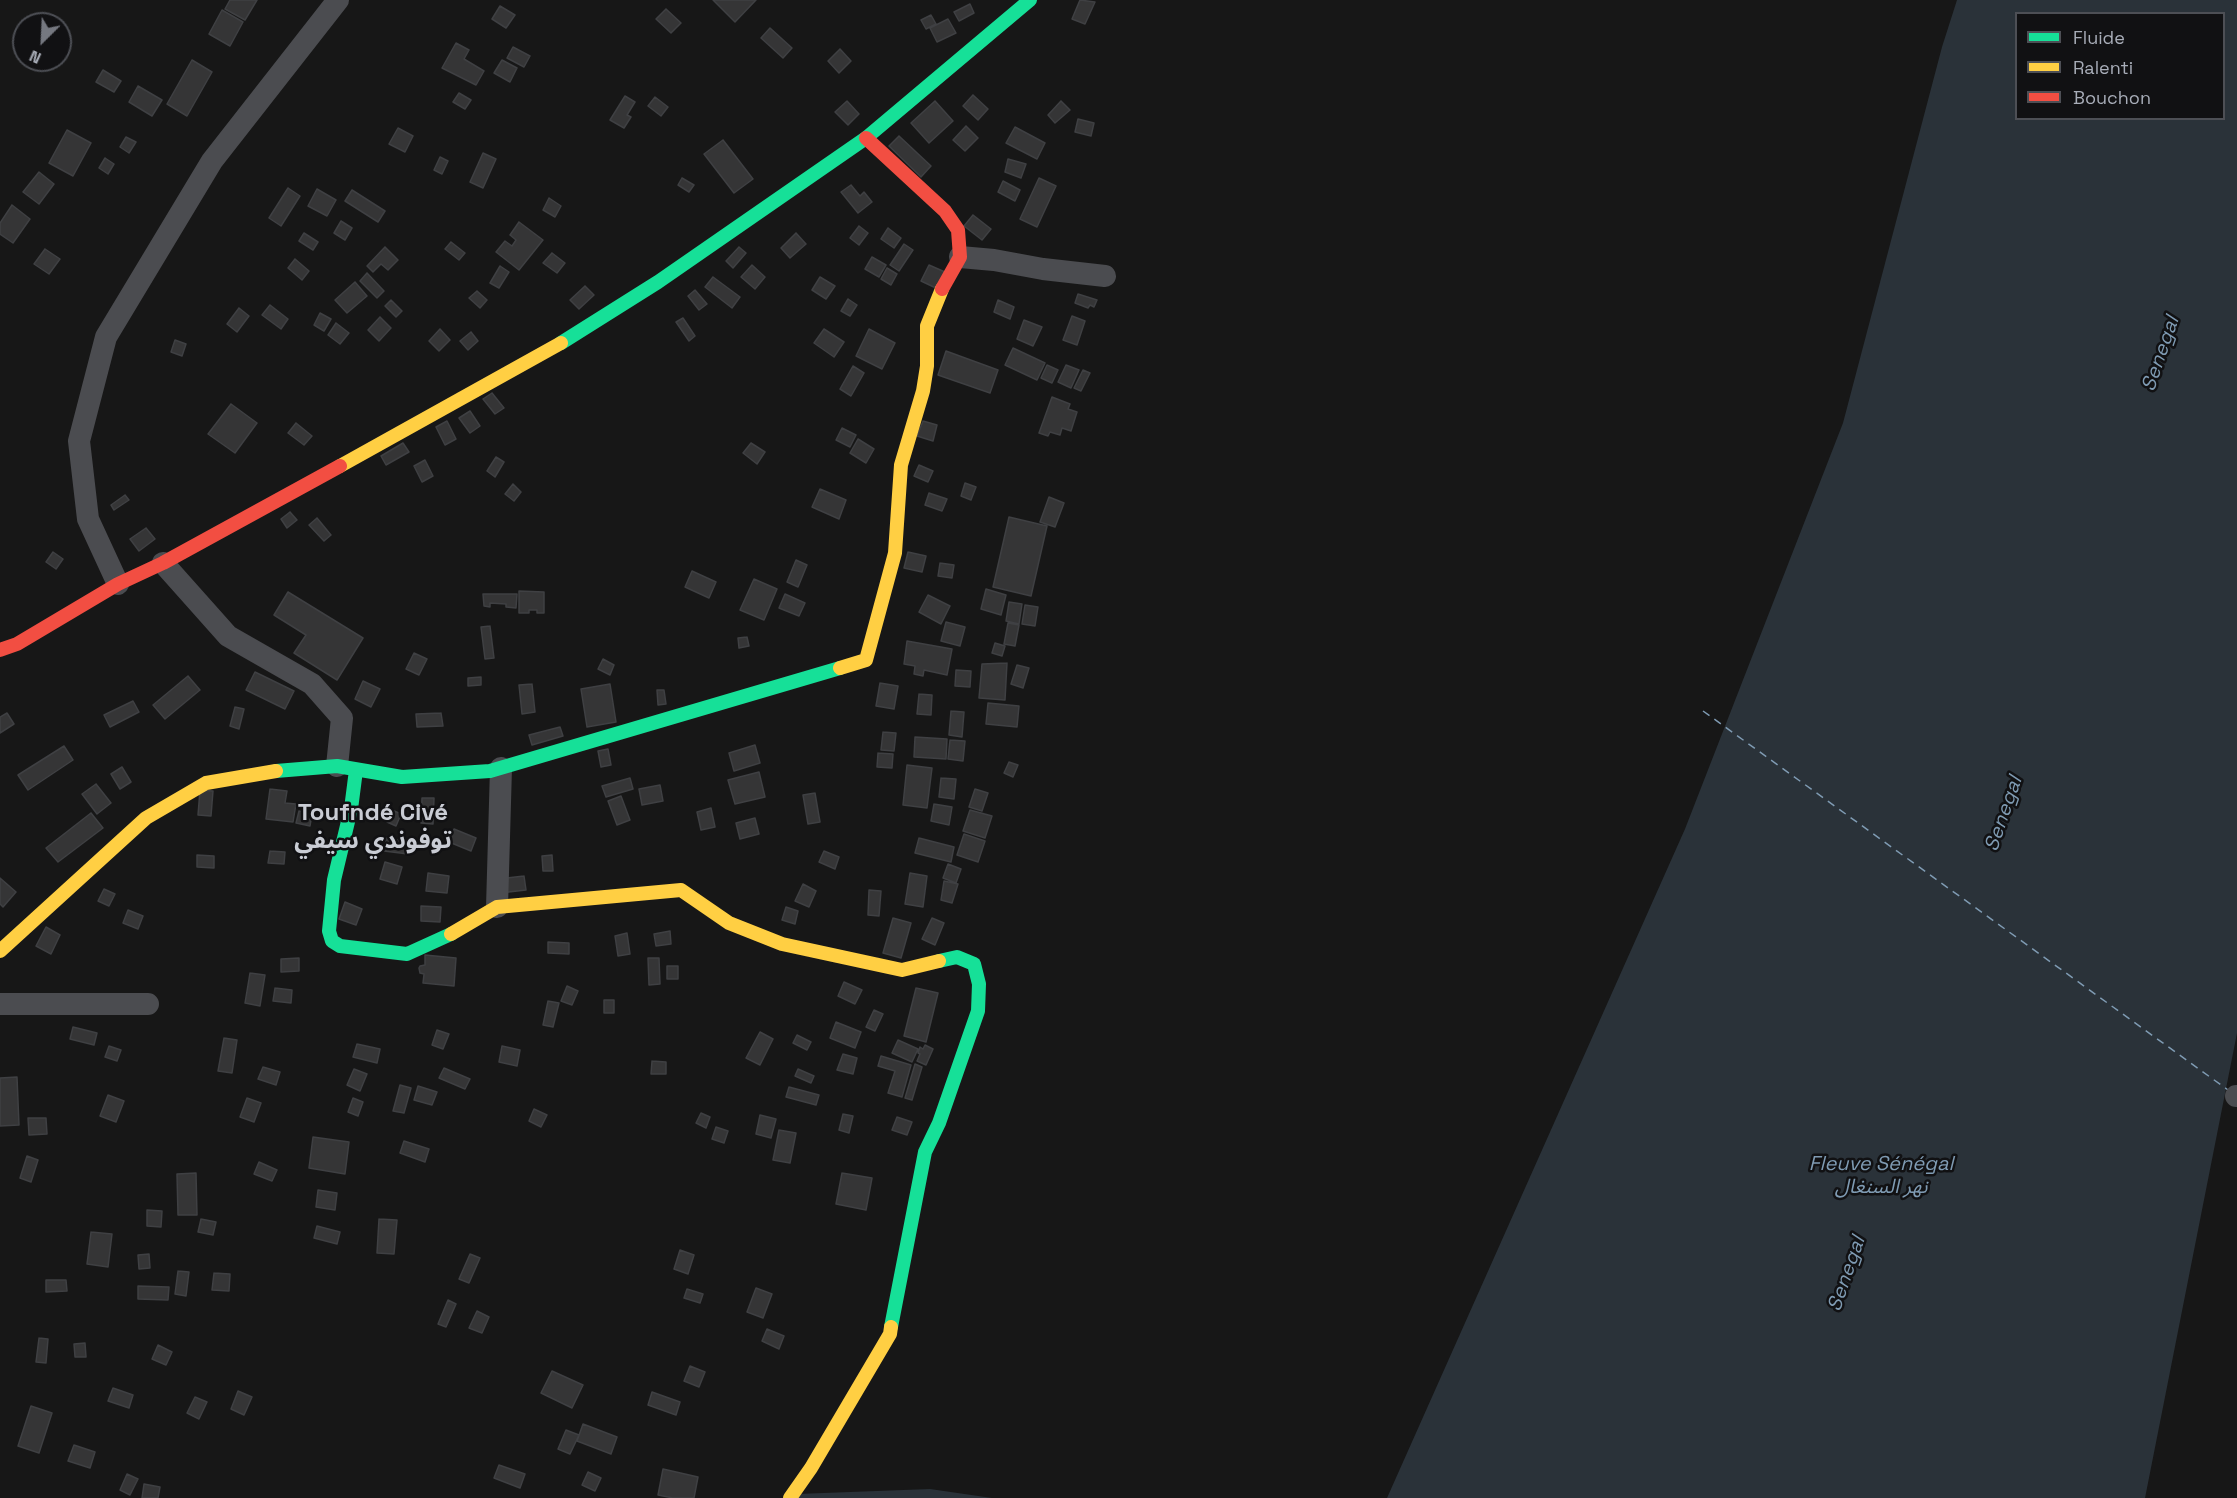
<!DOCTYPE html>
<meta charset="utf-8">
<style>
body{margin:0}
#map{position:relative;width:2237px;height:1498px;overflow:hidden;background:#171717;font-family:"Space Grotesk",sans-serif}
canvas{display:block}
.legend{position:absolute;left:2015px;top:12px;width:210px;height:108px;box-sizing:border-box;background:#111113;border:2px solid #4d4f55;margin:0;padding:8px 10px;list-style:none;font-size:18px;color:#a8adb8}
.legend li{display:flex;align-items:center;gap:12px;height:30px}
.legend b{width:30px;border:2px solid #4d4f55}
.north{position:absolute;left:12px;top:12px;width:60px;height:60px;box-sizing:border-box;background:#111113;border:2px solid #4d4f55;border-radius:50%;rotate:204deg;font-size:16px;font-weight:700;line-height:24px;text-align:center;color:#a8adb8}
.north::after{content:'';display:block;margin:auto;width:21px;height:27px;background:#757880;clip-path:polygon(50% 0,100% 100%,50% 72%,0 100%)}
</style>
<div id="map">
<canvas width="2237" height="1498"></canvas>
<ul class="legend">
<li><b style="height:8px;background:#16e098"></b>Fluide</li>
<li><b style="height:8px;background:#ffcf43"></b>Ralenti</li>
<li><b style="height:8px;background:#f24e42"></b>Bouchon</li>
</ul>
<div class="north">N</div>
</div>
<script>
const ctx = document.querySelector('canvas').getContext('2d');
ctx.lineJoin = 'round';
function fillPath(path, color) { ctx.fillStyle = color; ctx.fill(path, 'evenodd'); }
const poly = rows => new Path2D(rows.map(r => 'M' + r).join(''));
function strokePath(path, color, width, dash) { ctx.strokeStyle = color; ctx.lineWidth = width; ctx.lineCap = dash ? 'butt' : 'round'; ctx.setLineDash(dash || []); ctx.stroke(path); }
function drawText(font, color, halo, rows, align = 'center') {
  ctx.font = font + ' "Space Grotesk","Noto Sans Arabic",sans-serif'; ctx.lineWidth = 5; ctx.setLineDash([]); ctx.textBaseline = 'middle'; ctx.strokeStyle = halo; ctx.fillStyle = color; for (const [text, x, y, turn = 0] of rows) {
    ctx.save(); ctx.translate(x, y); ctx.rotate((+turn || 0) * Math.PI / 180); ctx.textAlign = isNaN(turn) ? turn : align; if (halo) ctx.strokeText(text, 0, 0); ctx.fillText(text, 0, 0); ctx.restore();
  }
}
const water = poly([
 [1957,0,2237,0,2237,1033,2145,1498,1387,1498,1685,829,1843,423,1942,47],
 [2016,14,2224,14,2224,118,2016,118],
 [930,1489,992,1498,795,1498,797,1494]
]);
const ferry = poly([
 [1703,711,2228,1090]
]);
const building = poly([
 [230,0,257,0,245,20,225,9,230,0],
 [713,0,756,0,735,22,713,0],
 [1080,0,1095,2,1085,24,1072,19,1080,0],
 [970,4,974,13,959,21,954,12,970,4],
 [500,6,515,15,506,28,492,19,500,6],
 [666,9,681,23,671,33,656,19,666,9],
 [222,10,243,22,230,46,209,34,222,10],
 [931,15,936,24,926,29,921,20,931,15],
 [948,19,956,33,937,42,930,28,948,19],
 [770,28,792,48,783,58,761,38,770,28],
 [456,43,469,50,464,59,484,71,476,85,442,68,456,43],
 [513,47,530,56,524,67,507,58,513,47],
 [840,49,851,61,839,73,828,61,840,49],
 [192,60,212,72,187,116,167,104,192,60],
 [502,60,517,68,510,82,494,73,502,60],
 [103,70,121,81,114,92,96,82,103,70],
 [138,86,162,100,152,116,129,102,138,86],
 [459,93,471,100,465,109,453,102,459,93],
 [973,95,988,109,978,120,963,106,973,95],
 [625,96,635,102,627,115,631,117,624,128,610,120,625,96],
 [655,97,668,107,661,116,648,106,655,97],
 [847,101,859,114,848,125,835,112,847,101],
 [935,101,953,121,929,143,911,123,935,101],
 [1061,101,1070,110,1055,123,1048,115,1061,101],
 [1078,119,1094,123,1091,136,1075,132,1078,119],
 [966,126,978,138,965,151,953,140,966,126],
 [1015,127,1045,143,1037,159,1006,143,1015,127],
 [398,128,413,136,405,152,389,144,398,128],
 [67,130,91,143,73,176,49,163,67,130],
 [899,136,931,166,921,177,889,146,899,136],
 [126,137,136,142,129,153,120,147,126,137],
 [723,140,753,179,734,193,704,154,723,140],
 [483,153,496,159,483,188,470,182,483,153],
 [440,157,448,161,442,174,434,170,440,157],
 [105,158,114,164,108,174,99,168,105,158],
 [1008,159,1026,164,1021,178,1005,172,1008,159],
 [39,172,54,184,39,204,23,192,39,172],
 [682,178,694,185,689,192,678,185,682,178],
 [1039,178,1056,186,1037,227,1020,219,1039,178],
 [1003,181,1020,190,1015,201,998,192,1003,181],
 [851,185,860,196,864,192,872,202,858,213,841,192,851,185],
 [288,188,300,196,281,226,269,218,288,188],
 [317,189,336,200,327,216,308,206,317,189],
 [352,190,385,211,378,222,345,201,352,190],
 [549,198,561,206,555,217,543,210,549,198],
 [12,205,30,219,13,243,0,234,0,223,12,205],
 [973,215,991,229,982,240,964,226,973,215],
 [341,221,352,228,345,240,334,233,341,221],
 [519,222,543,240,519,270,496,252,505,241,512,246,516,240,510,235,519,222],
 [859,226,868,233,859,245,850,238,859,226],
 [888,228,901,238,894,248,881,239,888,228],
 [304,233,318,242,313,250,299,241,304,233],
 [796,233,806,244,790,258,781,248,796,233],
 [451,242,465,253,459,260,445,249,451,242],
 [904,244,913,250,899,271,890,265,904,244],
 [385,247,398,260,388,270,381,264,373,272,367,266,385,247],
 [739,247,746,253,733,268,726,261,739,247],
 [45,249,60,259,49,274,34,264,45,249],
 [552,253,565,263,557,273,543,263,552,253],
 [872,257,886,265,879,277,865,269,872,257],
 [295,259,309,271,302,280,288,268,295,259],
 [752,265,765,277,755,289,741,277,752,265],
 [929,265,945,272,938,289,921,281,929,265],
 [500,266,509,272,499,288,490,283,500,266],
 [887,268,897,274,891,285,881,279,887,268],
 [367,273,384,291,377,298,360,281,367,273],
 [713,277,740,297,732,308,705,287,713,277],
 [820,277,835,286,826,299,812,290,820,277],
 [355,282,367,296,347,313,335,300,355,282],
 [585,286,594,295,579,309,570,300,585,286],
 [695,290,707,304,699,310,688,296,695,290],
 [477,291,487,300,480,308,469,298,477,291],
 [1078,294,1097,300,1094,307,1090,305,1088,308,1075,303,1078,294],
 [848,299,857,305,850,316,841,311,848,299],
 [391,300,402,311,396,317,385,306,391,300],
 [998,300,1014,307,1010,319,994,312,998,300],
 [270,305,288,319,281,329,262,315,270,305],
 [239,308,249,316,237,332,227,324,239,308],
 [320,313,331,319,324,331,314,325,320,313],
 [1072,316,1085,321,1077,345,1063,340,1072,316],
 [380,317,391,328,379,341,368,330,380,317],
 [683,318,695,336,689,341,676,322,683,318],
 [1024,320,1042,327,1033,346,1017,339,1024,320],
 [336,323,349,333,340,344,328,335,336,323],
 [440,329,450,340,439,351,429,341,440,329],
 [824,329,844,342,834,357,814,343,824,329],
 [869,329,895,343,882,369,856,356,869,329],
 [471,332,478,341,468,350,460,341,471,332],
 [175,340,186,344,182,356,171,352,175,340],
 [1013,348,1045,363,1037,380,1005,365,1013,348],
 [946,351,998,370,990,393,938,375,946,351],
 [1047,365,1058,370,1052,383,1041,378,1047,365],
 [1066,365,1079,370,1071,388,1058,382,1066,365],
 [853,366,864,373,851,396,840,389,853,366],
 [1083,370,1090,373,1081,391,1074,388,1083,370],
 [492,393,504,408,495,414,483,399,492,393],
 [1052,397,1070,404,1068,409,1077,412,1071,431,1062,428,1060,435,1050,432,1048,436,1039,433,1052,397],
 [231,404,257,423,235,453,208,434,231,404],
 [470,411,480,426,470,433,459,418,470,411],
 [447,421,456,439,445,445,436,427,447,421],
 [923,421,937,425,933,441,917,436,923,421],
 [296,423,312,436,304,445,288,433,296,423],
 [842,428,856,435,850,447,836,440,842,428],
 [858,439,874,449,866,463,850,453,858,439],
 [403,443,409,452,386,465,381,456,403,443],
 [751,443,765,452,757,464,743,453,751,443],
 [496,457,504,462,495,477,487,471,496,457],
 [425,460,433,476,422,482,414,466,425,460],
 [919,465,933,471,928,482,914,476,919,465],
 [965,483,976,487,971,500,961,496,965,483],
 [513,484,521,492,514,501,505,494,513,484],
 [820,489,846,500,839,519,812,507,820,489],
 [929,493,947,499,942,511,925,505,929,493],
 [125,495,129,500,114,510,111,505,125,495],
 [1049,497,1064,503,1055,527,1040,522,1049,497],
 [290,512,297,520,287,528,281,519,290,512],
 [1009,517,1047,526,1031,596,993,587,1009,517],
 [317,518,331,535,324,541,309,525,317,518],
 [146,528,155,539,139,551,130,539,146,528],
 [53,552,63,559,56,569,46,562,53,552],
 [908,552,926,556,922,572,904,568,908,552],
 [796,560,807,565,798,587,787,582,796,560],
 [940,563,954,565,952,578,938,576,940,563],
 [692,571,716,582,709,598,685,587,692,571],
 [754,579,777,589,764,620,740,610,754,579],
 [986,589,1006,595,1001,615,981,609,986,589],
 [519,591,544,592,544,613,537,613,537,610,529,610,529,613,519,613,519,591],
 [288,592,363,638,337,680,294,653,306,635,274,615,288,592],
 [483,594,517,594,516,608,506,607,506,604,490,603,490,607,484,606,483,594],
 [785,594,805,603,799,616,779,608,785,594],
 [928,595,950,606,941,624,919,612,928,595],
 [1009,602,1022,604,1019,624,1006,621,1009,602],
 [1025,605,1038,607,1035,626,1022,624,1025,605],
 [946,622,965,627,960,646,941,641,946,622],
 [1008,623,1019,625,1015,646,1004,644,1008,623],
 [490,626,494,658,485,659,481,627,490,626],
 [747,637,749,646,739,648,738,638,747,637],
 [907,641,952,649,947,675,924,670,923,676,914,674,915,666,904,664,907,641],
 [995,643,1005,646,1002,656,992,653,995,643],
 [414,653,427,659,419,675,406,669,414,653],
 [603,659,614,665,610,675,598,669,603,659],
 [1007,663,1005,700,979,698,982,664,1007,663],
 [1017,665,1029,668,1023,688,1011,684,1017,665],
 [956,670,971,671,970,687,955,686,956,670],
 [255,672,294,691,285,709,246,690,255,672],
 [188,676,200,690,165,719,153,705,188,676],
 [481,677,481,685,468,686,468,678,481,677],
 [363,681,380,689,371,707,355,699,363,681],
 [880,683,898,686,894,709,876,706,880,683],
 [532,684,535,712,522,714,519,685,532,684],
 [610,684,616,722,587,727,581,689,610,684],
 [657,690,664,690,666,704,658,705,657,690],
 [919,694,932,695,931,715,917,714,919,694],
 [133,701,139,712,110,727,104,715,133,701],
 [988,703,1019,706,1017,727,986,724,988,703],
 [235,707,244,709,239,729,230,726,235,707],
 [951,711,964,712,962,737,949,735,951,711],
 [7,713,14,724,0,733,0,717,7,713],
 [441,713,443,726,417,727,416,714,441,713],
 [560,727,563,736,532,745,529,735,560,727],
 [883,732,896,733,894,751,881,750,883,732],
 [915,737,947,739,946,759,914,757,915,737],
 [950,740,965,741,963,761,948,759,950,740],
 [755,745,760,763,734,771,729,753,755,745],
 [64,746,73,760,28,790,18,775,64,746],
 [608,749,611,765,601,767,598,751,608,749],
 [878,753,893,754,892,768,877,767,878,753],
 [1009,762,1018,765,1013,777,1004,773,1009,762],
 [907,765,932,768,927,808,903,805,907,765],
 [122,767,131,782,120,789,111,774,122,767],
 [759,772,765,797,735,804,728,780,759,772],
 [630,778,633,789,606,797,602,786,630,778],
 [941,778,956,779,954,799,939,797,941,778],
 [96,784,111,803,97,814,82,794,96,784],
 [660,785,663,801,642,805,639,789,660,785],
 [270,789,287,791,285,803,296,804,293,822,266,819,270,789],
 [975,789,988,793,982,811,969,807,975,789],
 [200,790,213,791,211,816,198,815,200,790],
 [815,793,820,822,808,824,803,795,815,793],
 [621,796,630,820,617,825,608,801,621,796],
 [422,798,434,798,433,824,421,823,422,798],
 [934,804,952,807,949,825,931,821,934,804],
 [711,808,715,827,701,830,697,812,711,808],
 [392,810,401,814,396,826,387,822,392,810],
 [970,810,992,816,985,838,963,831,970,810],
 [299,811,312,814,310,826,296,823,299,811],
 [91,813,103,828,58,862,46,848,91,813],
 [755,818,759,834,740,839,736,823,755,818],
 [454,829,476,838,471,851,449,842,454,829],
 [964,834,985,841,978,862,957,855,964,834],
 [386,838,410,842,408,854,384,851,386,838],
 [919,838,954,847,951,862,915,853,919,838],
 [270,851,285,852,284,864,268,863,270,851],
 [824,851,839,857,835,869,819,862,824,851],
 [197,855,214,856,214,868,197,867,197,855],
 [552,855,553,871,543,871,542,856,552,855],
 [385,862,402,867,397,884,380,879,385,862],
 [948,864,961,869,956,883,943,878,948,864],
 [428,873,449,876,447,893,426,891,428,873],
 [910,873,927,876,923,907,905,904,910,873],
 [524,876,526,890,500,893,498,879,524,876],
 [0,878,16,892,3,907,0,904,0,878],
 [944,881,958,884,952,903,941,900,944,881],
 [803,884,816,891,809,907,795,901,803,884],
 [104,889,115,894,109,906,98,901,104,889],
 [869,890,881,891,879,916,868,915,869,890],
 [345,902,362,909,356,925,339,919,345,902],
 [421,906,441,907,440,922,421,921,421,906],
 [786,907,798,911,795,924,782,920,786,907],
 [128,910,143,916,138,929,123,923,128,910],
 [893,918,911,923,901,958,883,953,893,918],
 [932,918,944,923,935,945,922,939,932,918],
 [46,927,60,935,51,954,36,946,46,927],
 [670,931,671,944,656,946,654,934,670,931],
 [627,933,630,954,618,956,615,936,627,933],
 [548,942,569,943,569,954,548,953,548,942],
 [425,955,456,958,454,986,423,983,424,974,420,973,419,968,420,966,425,965,425,955],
 [299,958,299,971,281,972,281,959,299,958],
 [648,958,659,958,660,984,649,985,648,958],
 [667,966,678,966,678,979,667,979,667,966],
 [250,973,265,975,260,1006,245,1003,250,973],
 [844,982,862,990,855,1004,838,996,844,982],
 [567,986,578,991,572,1005,561,1001,567,986],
 [275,988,292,990,291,1003,273,1001,275,988],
 [916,988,938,993,926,1042,904,1036,916,988],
 [604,1000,614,1000,614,1013,604,1013,604,1000],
 [548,1001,559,1003,553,1027,543,1025,548,1001],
 [874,1010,883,1014,875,1031,866,1027,874,1010],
 [836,1022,861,1032,855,1048,830,1038,836,1022],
 [73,1027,97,1033,94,1045,70,1039,73,1027],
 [437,1030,449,1034,443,1049,432,1045,437,1030],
 [760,1032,773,1039,760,1065,746,1058,760,1032],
 [797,1035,811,1042,807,1050,793,1043,797,1035],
 [224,1038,237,1040,232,1073,218,1071,224,1038],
 [898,1040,918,1049,912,1062,892,1053,898,1040],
 [357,1044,380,1049,377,1063,353,1057,357,1044],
 [925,1045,933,1049,926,1065,917,1061,920,1054,918,1053,920,1047,923,1049,925,1045],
 [109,1046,121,1050,117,1061,105,1057,109,1046],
 [502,1046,520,1050,517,1066,499,1062,502,1046],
 [843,1054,857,1058,853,1074,837,1070,843,1054],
 [881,1056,911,1065,902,1097,888,1093,895,1071,878,1066,881,1056],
 [652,1061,666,1062,666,1074,651,1074,652,1061],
 [915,1064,922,1067,912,1100,905,1098,915,1064],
 [263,1067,280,1072,276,1085,258,1079,263,1067],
 [444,1068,470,1079,465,1089,439,1078,444,1068],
 [354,1069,367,1074,360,1091,347,1085,354,1069],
 [798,1069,814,1076,811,1083,795,1076,798,1069],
 [17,1077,19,1125,0,1126,0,1078,17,1077],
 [400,1085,411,1088,404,1113,393,1111,400,1085],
 [418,1086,437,1092,432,1105,414,1100,418,1086],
 [789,1087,819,1095,816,1105,786,1097,789,1087],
 [108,1095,124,1101,116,1122,100,1116,108,1095],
 [247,1098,261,1103,254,1122,240,1117,247,1098],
 [353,1098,363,1102,358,1116,348,1112,353,1098],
 [534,1109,547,1115,541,1127,529,1121,534,1109],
 [701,1113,710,1117,706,1128,696,1123,701,1113],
 [843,1114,853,1116,849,1133,839,1130,843,1114],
 [760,1115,776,1119,771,1138,756,1134,760,1115],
 [897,1117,912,1122,907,1135,892,1130,897,1117],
 [28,1118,46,1118,47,1134,29,1135,28,1118],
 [716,1127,728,1131,724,1143,712,1139,716,1127],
 [779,1130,796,1133,790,1163,773,1160,779,1130],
 [313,1137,349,1142,345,1174,309,1168,313,1137],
 [404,1141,429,1149,425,1162,400,1153,404,1141],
 [27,1156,38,1160,31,1182,20,1178,27,1156],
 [259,1162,277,1170,272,1181,254,1174,259,1162],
 [196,1173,197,1215,178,1215,177,1174,196,1173],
 [842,1173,872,1178,866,1210,836,1204,842,1173],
 [318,1190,337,1193,335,1210,316,1207,318,1190],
 [147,1210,162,1211,161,1227,147,1226,147,1210],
 [201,1219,216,1222,213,1235,198,1232,201,1219],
 [379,1219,397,1220,394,1254,377,1253,379,1219],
 [317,1226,340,1232,337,1244,314,1238,317,1226],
 [91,1232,112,1234,108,1267,87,1264,91,1232],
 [680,1250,694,1255,688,1274,674,1269,680,1250],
 [149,1254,150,1268,139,1269,138,1255,149,1254],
 [470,1254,480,1258,469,1283,459,1279,470,1254],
 [178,1271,189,1272,186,1296,175,1294,178,1271],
 [214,1273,230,1274,229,1291,212,1290,214,1273],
 [46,1280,66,1280,67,1291,46,1292,46,1280],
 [138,1286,169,1287,168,1300,138,1299,138,1286],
 [756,1288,772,1294,763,1318,747,1312,756,1288],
 [687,1289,703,1294,700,1303,684,1298,687,1289],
 [448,1300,456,1304,446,1327,438,1324,448,1300],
 [477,1311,489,1317,482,1333,469,1328,477,1311],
 [767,1329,784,1336,779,1349,762,1341,767,1329],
 [39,1338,48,1339,46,1363,36,1362,39,1338],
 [85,1343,86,1357,75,1357,74,1344,85,1343],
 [158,1345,172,1352,166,1365,152,1359,158,1345],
 [690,1366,705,1372,699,1387,684,1381,690,1366],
 [552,1371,583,1385,572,1408,541,1393,552,1371],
 [113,1388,133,1395,129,1408,108,1401,113,1388],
 [238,1391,252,1397,244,1415,231,1409,238,1391],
 [652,1392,680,1402,676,1415,648,1405,652,1392],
 [195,1397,207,1402,199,1419,187,1413,195,1397],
 [31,1406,52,1413,39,1453,18,1446,31,1406],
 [583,1424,617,1437,611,1454,577,1441,583,1424],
 [566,1430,579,1435,570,1454,558,1449,566,1430],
 [74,1445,95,1452,90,1468,68,1461,74,1445],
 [499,1465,525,1474,520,1488,494,1478,499,1465],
 [663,1469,698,1477,694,1498,673,1498,658,1495,663,1469],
 [588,1472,601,1478,595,1491,582,1485,588,1472],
 [127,1474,138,1479,130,1495,120,1490,127,1474],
 [144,1484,160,1487,158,1498,142,1498,144,1484]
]);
const street = poly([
 [960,257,994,260,1043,269,1105,276],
 [163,563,228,636,312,684,342,718,337,766],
 [118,584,88,519,79,441,106,337,212,161,338,0],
 [497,907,501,768],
 [0,1004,148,1004],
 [2236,1096,2237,1096]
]);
const fast = poly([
 [561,343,658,282,866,138,1030,0],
 [356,770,351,809,334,880,329,931,332,941,340,946,407,954,451,934],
 [276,771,337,766,402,777,490,771,840,668],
 [891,1327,925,1152,939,1123,978,1011,979,984,974,964,957,957,939,961]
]);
const slow = poly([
 [340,466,561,343],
 [840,668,866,660,895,553,901,465,923,391,927,366,927,326,942,289],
 [451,934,497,907,681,890,729,923,782,944,902,970,939,961],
 [0,951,146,818,206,783,276,771],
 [790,1498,811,1468,890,1334,891,1327]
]);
const jam = poly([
 [866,138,945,211,958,230,960,257,942,289],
 [0,650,17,644,118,584,163,563,340,466]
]);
const waterNames = [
 ["Senegal",2161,354,-71],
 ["Senegal",2004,814,-71],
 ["Fleuve Sénégal",1881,1165],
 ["نهر السنغال",1881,1188],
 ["Senegal",1847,1274,-71]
];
const districtNames = [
 ["Toufndé Civé",373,813],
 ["توفوندي سيفي",373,841]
];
fillPath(water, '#2a3239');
strokePath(ferry, '#7f9bb3', 1.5, [8, 6]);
fillPath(building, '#353536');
strokePath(building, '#3f4043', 1.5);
strokePath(street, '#4b4c50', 22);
strokePath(fast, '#16e098', 14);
strokePath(slow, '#ffcf43', 14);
strokePath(jam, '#f24e42', 14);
drawText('italic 20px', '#7f9bb3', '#111113', waterNames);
drawText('bold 24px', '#c9ccd4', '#111113', districtNames);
</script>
